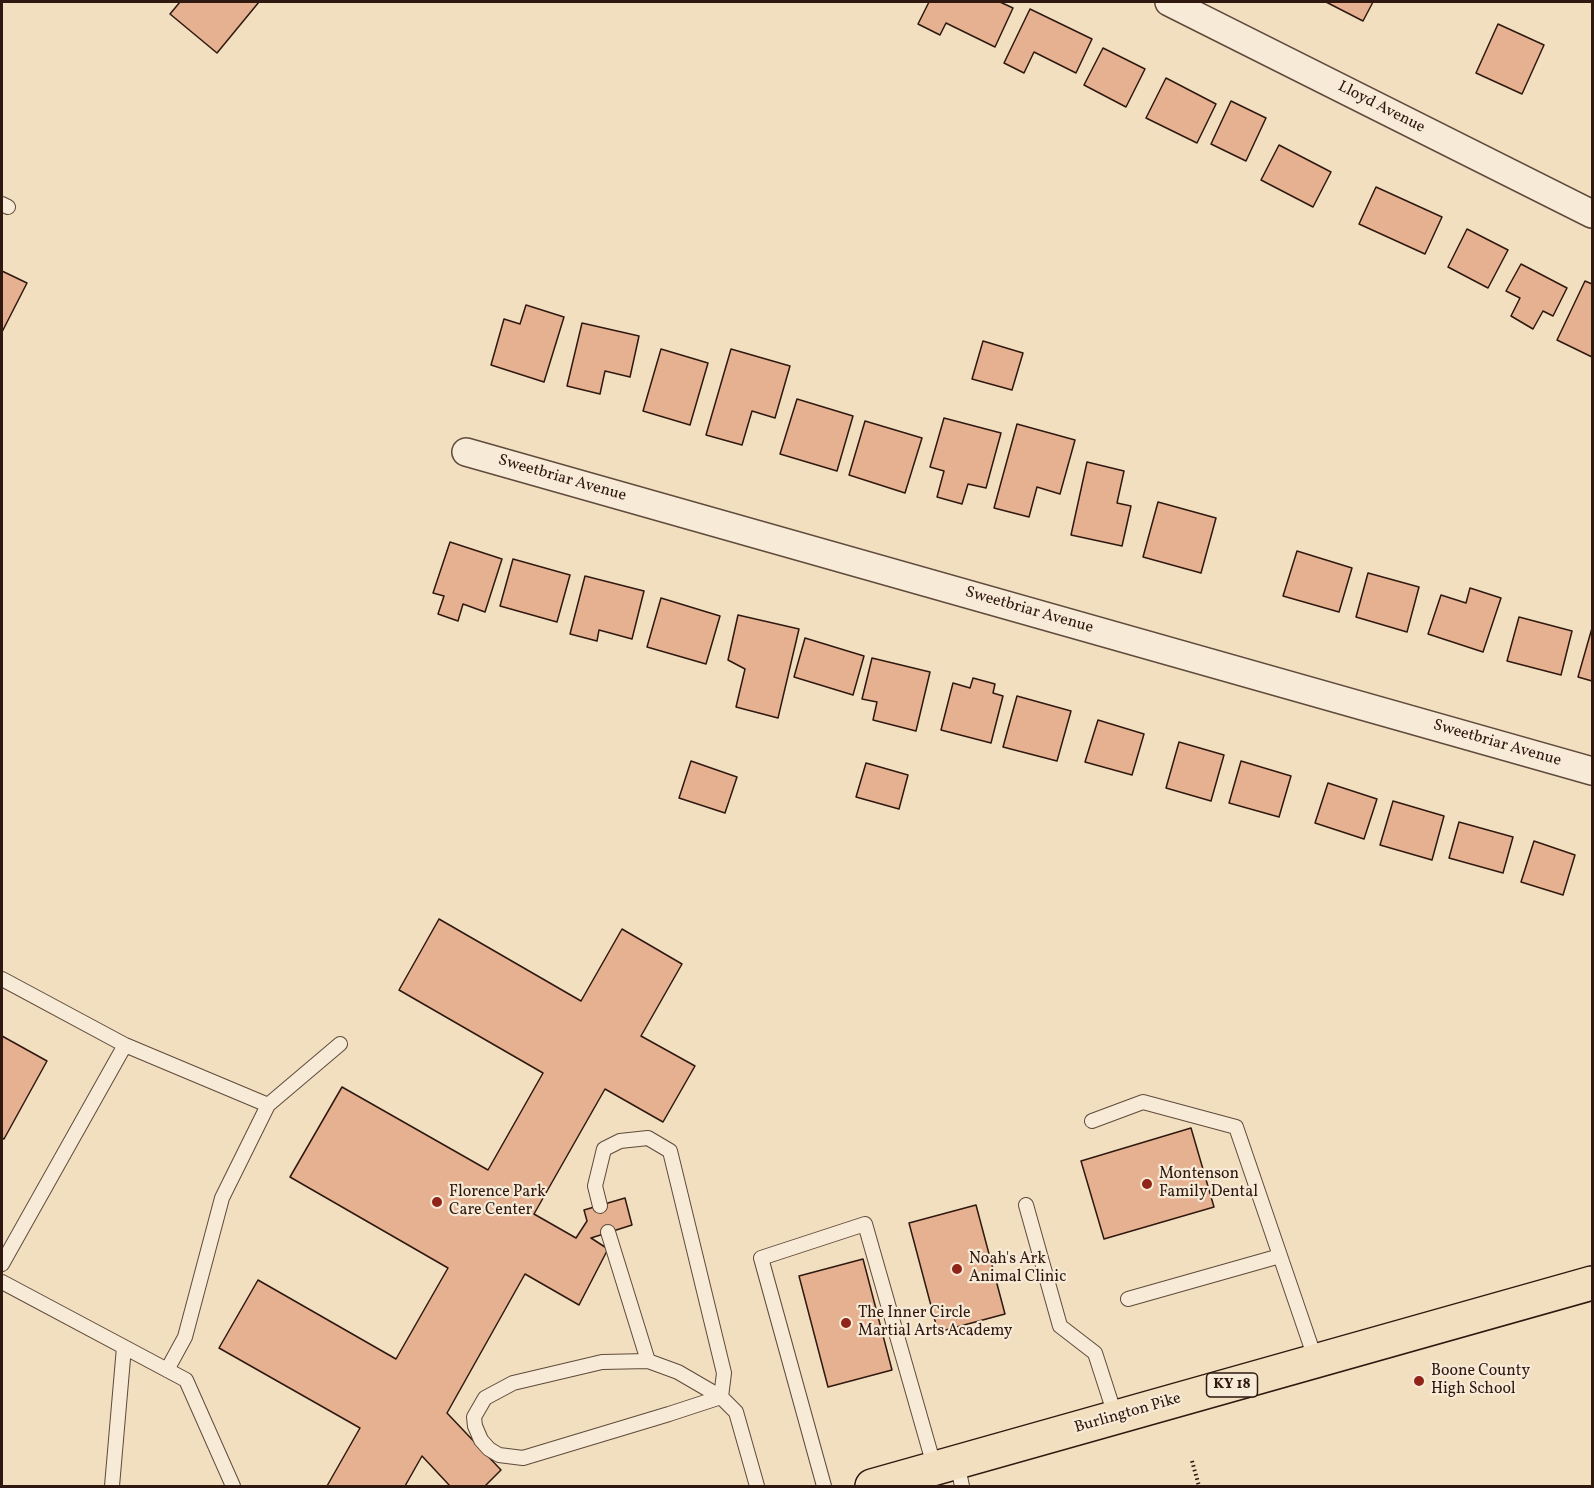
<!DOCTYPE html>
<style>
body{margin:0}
#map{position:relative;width:1594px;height:1488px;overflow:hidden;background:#f2dfc0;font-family:Vollkorn,serif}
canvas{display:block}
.frame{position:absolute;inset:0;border:3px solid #2e180f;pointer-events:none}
</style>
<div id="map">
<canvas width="1594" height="1488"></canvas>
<div class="frame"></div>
</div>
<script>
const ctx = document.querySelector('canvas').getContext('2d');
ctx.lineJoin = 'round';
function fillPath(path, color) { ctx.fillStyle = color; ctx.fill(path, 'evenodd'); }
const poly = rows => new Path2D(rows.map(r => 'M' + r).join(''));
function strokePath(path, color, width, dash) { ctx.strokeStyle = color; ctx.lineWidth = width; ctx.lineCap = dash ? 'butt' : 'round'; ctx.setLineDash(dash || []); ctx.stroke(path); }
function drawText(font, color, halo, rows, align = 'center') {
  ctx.font = font + ' Vollkorn,serif'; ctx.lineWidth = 4.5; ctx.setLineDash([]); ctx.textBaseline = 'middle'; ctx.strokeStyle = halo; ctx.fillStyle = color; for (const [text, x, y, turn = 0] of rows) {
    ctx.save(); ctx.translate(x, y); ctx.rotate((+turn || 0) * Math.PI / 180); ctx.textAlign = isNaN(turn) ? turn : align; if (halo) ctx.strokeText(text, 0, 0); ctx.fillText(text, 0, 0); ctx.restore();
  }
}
const building = poly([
 [180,2,259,2,217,53,170,14,180,2],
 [929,2,1000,2,1013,8,995,47,946,23,940,35,918,24,929,2],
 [1326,2,1373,2,1363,21,1326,2],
 [1030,9,1092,39,1076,73,1034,52,1024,73,1004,63,1030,9],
 [1498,24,1544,45,1522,94,1476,73,1498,24],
 [1103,48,1145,69,1126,107,1084,85,1103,48],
 [1166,78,1216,104,1197,143,1146,118,1166,78],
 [1231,101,1266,118,1246,161,1211,144,1231,101],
 [1279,145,1331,172,1313,207,1261,180,1279,145],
 [1376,187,1442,217,1425,254,1359,224,1376,187],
 [1467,229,1508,250,1488,288,1448,267,1467,229],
 [1521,264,1567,288,1553,316,1543,311,1533,329,1511,316,1520,298,1506,291,1521,264],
 [2,271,27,283,2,332,2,271],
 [1585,281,1592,284,1592,357,1557,340,1585,281],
 [526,305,564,317,544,382,491,365,504,319,520,324,526,305],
 [582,323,639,336,630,377,605,371,600,394,567,386,582,323],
 [983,341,1023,353,1012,390,972,379,983,341],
 [661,349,708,363,690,425,643,411,661,349],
 [731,349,790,366,775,418,752,411,742,445,706,435,731,349],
 [797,399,853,416,837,471,780,454,797,399],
 [944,418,1001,433,986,488,968,484,962,504,937,497,944,471,930,467,944,418],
 [865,421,922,438,905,493,849,475,865,421],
 [1017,424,1075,440,1060,494,1037,487,1029,517,994,508,1017,424],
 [1087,462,1124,471,1117,503,1131,506,1122,546,1071,535,1087,462],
 [1158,502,1216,518,1201,573,1143,557,1158,502],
 [450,542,502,559,485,612,463,604,458,621,438,614,444,596,433,593,450,542],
 [1297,551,1352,568,1339,612,1283,596,1297,551],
 [513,559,570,575,557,622,500,606,513,559],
 [1368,573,1419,587,1407,632,1356,617,1368,573],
 [585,576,644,591,632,639,599,630,597,641,570,634,585,576],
 [1470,588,1501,598,1483,652,1428,634,1441,595,1466,603,1470,588],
 [661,598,720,616,706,664,647,647,661,598],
 [738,615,799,629,778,718,736,707,745,669,728,660,738,615],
 [1519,617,1572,631,1561,675,1507,661,1519,617],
 [1592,628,1592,681,1578,677,1592,628],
 [805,638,864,656,853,695,794,677,805,638],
 [872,658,930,672,916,731,873,720,877,702,862,699,872,658],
 [973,678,995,684,993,693,1003,696,991,743,941,730,953,683,970,688,973,678],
 [1017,696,1071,711,1057,761,1003,747,1017,696],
 [1098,720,1144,734,1132,775,1085,762,1098,720],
 [1179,742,1224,755,1211,801,1166,788,1179,742],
 [691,761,737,777,725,813,679,798,691,761],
 [1241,761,1291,776,1279,817,1229,803,1241,761],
 [866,763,908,775,899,809,856,797,866,763],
 [1328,783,1377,799,1364,839,1315,823,1328,783],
 [1393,801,1444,816,1432,860,1380,845,1393,801],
 [1459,822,1513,837,1503,873,1449,858,1459,822],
 [1534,841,1575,855,1563,895,1521,882,1534,841],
 [439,919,581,1001,622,929,682,964,641,1036,695,1066,663,1122,605,1089,534,1214,576,1238,587,1221,584,1210,625,1198,632,1225,591,1238,608,1249,579,1305,525,1274,447,1413,501,1470,485,1486,450,1486,422,1456,405,1486,327,1486,360,1428,219,1348,258,1280,396,1359,448,1268,290,1177,342,1087,488,1170,543,1073,399,990,439,919],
 [2,1036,47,1061,4,1139,2,1138,2,1036],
 [1191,1128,1214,1207,1104,1239,1081,1161,1191,1128],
 [976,1205,1005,1314,938,1332,909,1223,976,1205],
 [863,1259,892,1370,828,1387,799,1276,863,1259]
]);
const path = poly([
 [1192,1461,1199,1486]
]);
const service = poly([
 [2,204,8,207],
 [2,979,125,1045,2,1264],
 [125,1045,268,1105,222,1198,185,1337,167,1370],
 [268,1105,340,1044],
 [1092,1121,1143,1102,1236,1127,1316,1361],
 [1026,1205,1060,1326,1095,1353,1116,1418],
 [600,1206,595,1186,604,1149,620,1141,648,1138,670,1151,724,1373,721,1397,669,1414,523,1458,499,1455,489,1449,481,1440,475,1426,474,1417,485,1398,513,1383,602,1362,648,1361,678,1372,721,1397,736,1412,757,1486],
 [608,1232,648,1361],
 [2,1282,186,1380,233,1486],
 [1128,1299,1280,1256],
 [957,1463,962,1486],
 [112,1486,124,1347],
 [824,1486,761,1258,865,1224,935,1469]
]);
const minor = poly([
 [1169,2,1592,214],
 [466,452,1592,771]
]);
const primary = poly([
 [872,1486,1592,1283]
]);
const markers = [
 [1147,1184,6,"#8f2418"],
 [437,1202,6,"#8f2418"],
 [957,1269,6,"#8f2418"],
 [846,1323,6,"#8f2418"],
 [1419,1381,6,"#8f2418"]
];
const shields = [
 [1232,1385,51]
];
const shieldNames = [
 ["KY 18",1232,1385]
];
const streetNames = [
 ["Lloyd Avenue",1381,108,27],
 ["Sweetbriar Avenue",562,479,16],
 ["Sweetbriar Avenue",1029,611,16],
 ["Sweetbriar Avenue",1497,744,16],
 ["Burlington Pike",1128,1414,-16]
];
const poiNames = [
 ["Montenson",1159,1175],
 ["Family Dental",1159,1193],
 ["Florence Park",449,1193],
 ["Care Center",449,1211],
 ["Noah's Ark",969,1260],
 ["Animal Clinic",969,1278],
 ["The Inner Circle",858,1314],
 ["Martial Arts Academy",858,1332],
 ["Boone County",1431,1372],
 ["High School",1431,1390]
];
fillPath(building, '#e6b190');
strokePath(building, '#2e180f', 1.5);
strokePath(service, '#5f4a3b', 16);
strokePath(minor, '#5f4a3b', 30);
strokePath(primary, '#2e180f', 36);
strokePath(path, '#2e180f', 4, [1.5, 3]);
strokePath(service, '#f7ead6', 14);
strokePath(minor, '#f7ead6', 27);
strokePath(primary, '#f2dfc0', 33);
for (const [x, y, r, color] of markers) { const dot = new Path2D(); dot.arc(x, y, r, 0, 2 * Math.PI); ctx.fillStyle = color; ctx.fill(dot); strokePath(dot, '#f7ead6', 2); }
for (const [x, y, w] of shields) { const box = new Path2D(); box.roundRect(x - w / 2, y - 12, w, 24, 4.5); ctx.fillStyle = '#f7ead6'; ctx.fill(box); strokePath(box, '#2e180f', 1.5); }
drawText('bold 15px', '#2e180f', null, shieldNames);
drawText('16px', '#2e180f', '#f7ead6', streetNames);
drawText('16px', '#2e180f', '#f7ead6', poiNames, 'left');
</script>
